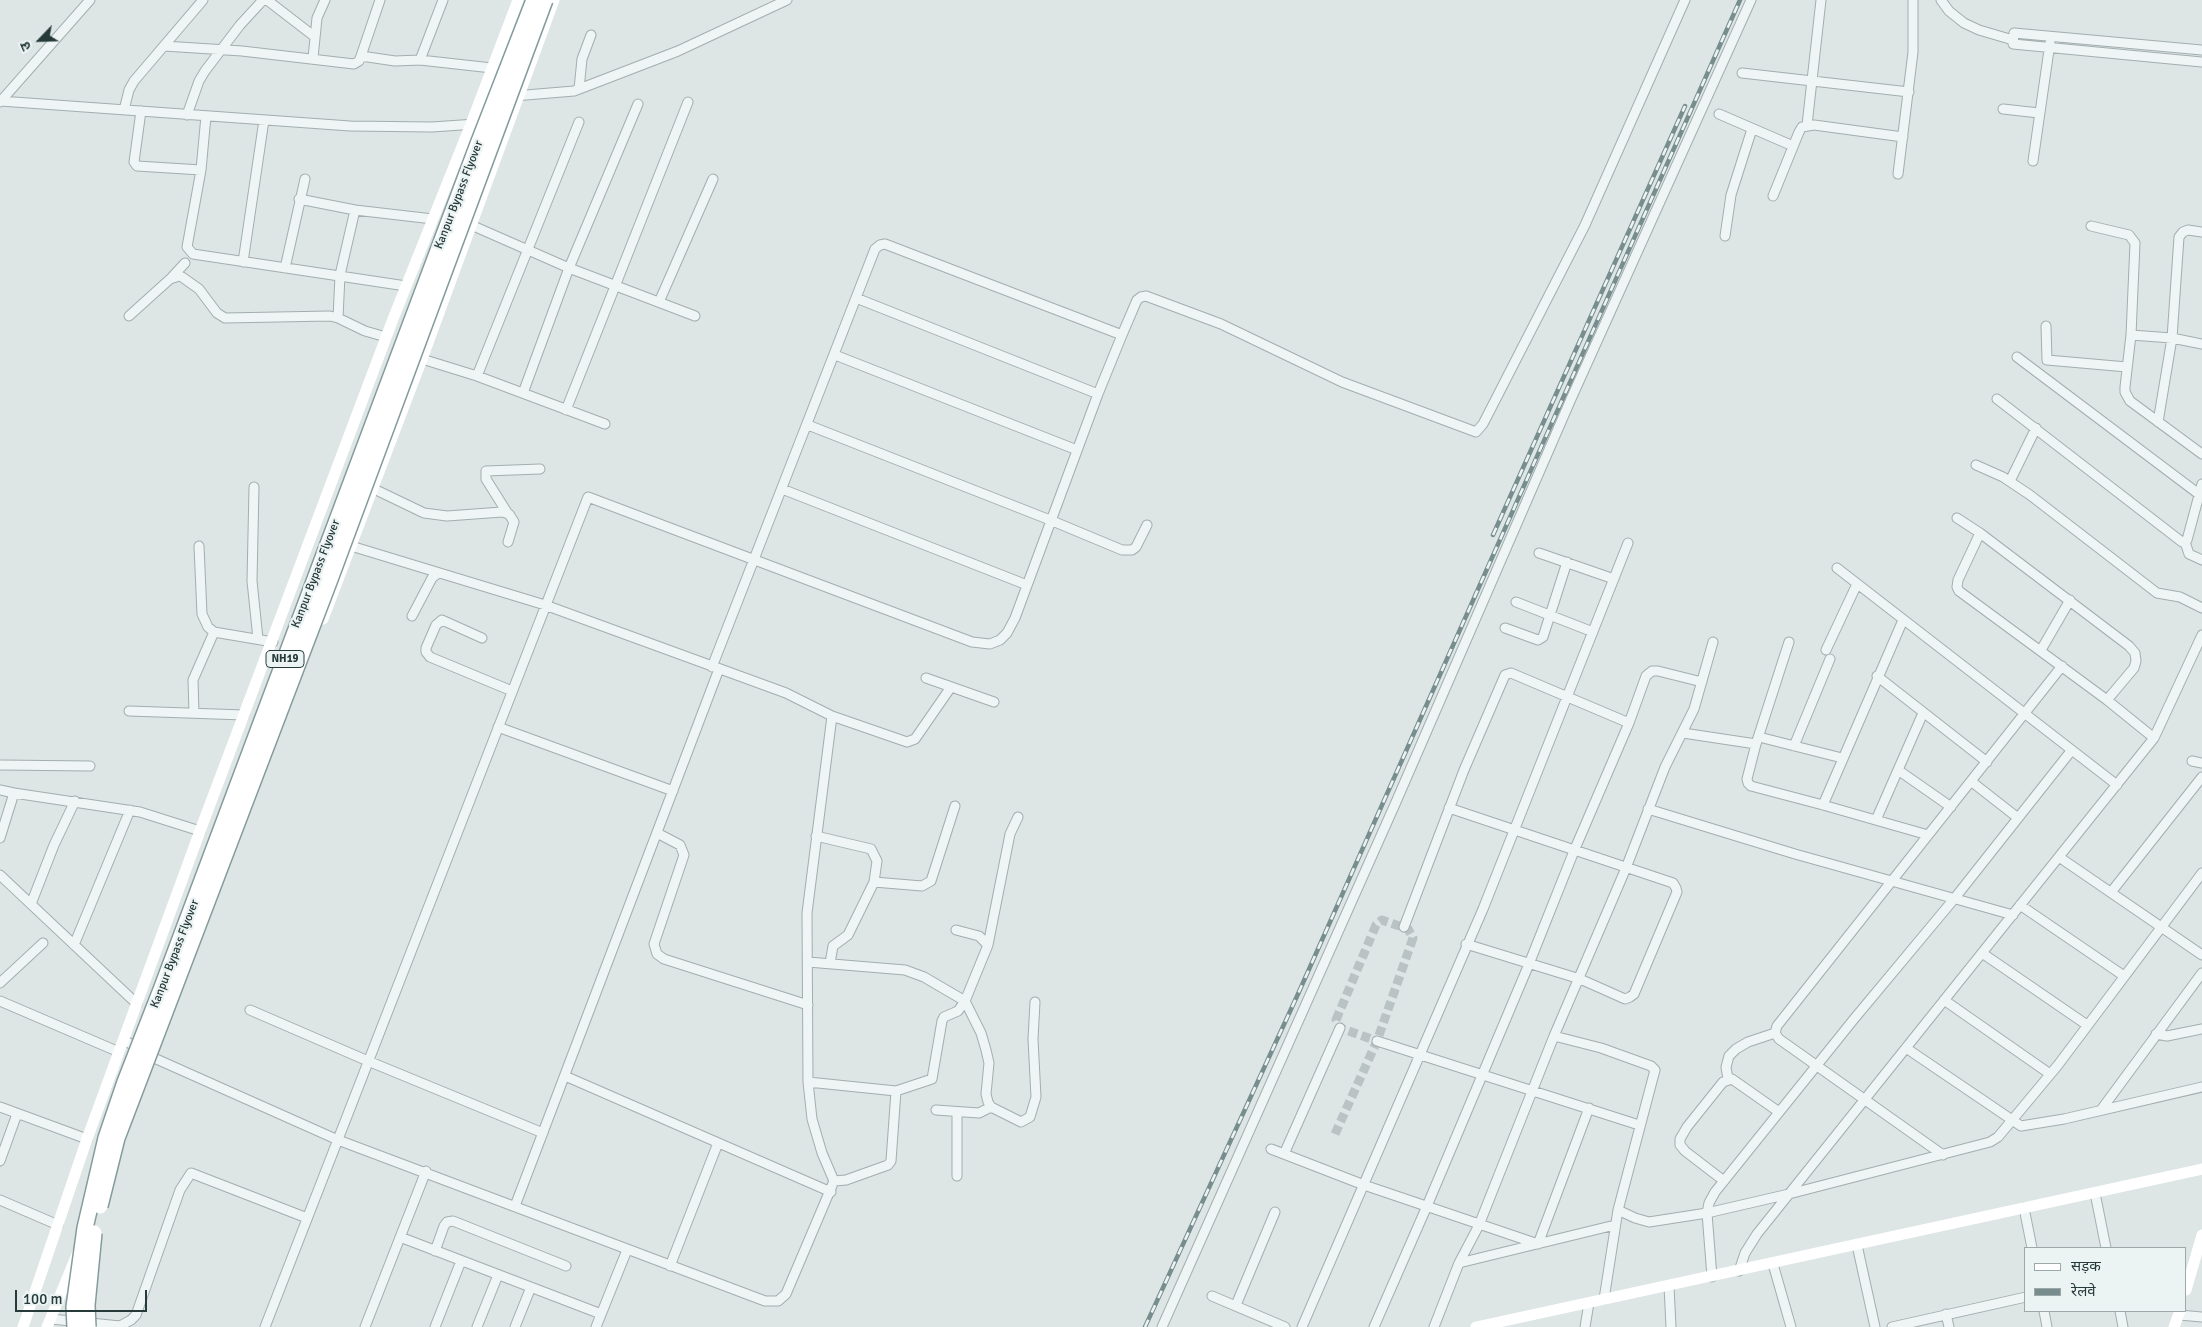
<!DOCTYPE html>
<meta charset="utf-8">
<style>
body{margin:0}
#map{position:relative;width:2202px;height:1327px;overflow:hidden;background:#dde5e5;font-family:Signika,"Noto Sans Devanagari",sans-serif}
canvas{display:block}
.legend{position:absolute;left:2024px;top:1247px;width:162px;height:65px;box-sizing:border-box;background:#ecf3f3;border:1px solid #9da9a9;margin:0;padding:6px 9px;list-style:none;font-size:15px;color:#273a3a}
.legend li{display:flex;align-items:center;gap:10px;height:25px}
.legend b{width:25px;border:1px solid #9da9a9}
.north{position:absolute;left:15px;top:15px;width:50px;height:50px;-webkit-text-stroke:4px #ecf3f3;paint-order:stroke;rotate:246deg;font-size:14px;font-weight:700;line-height:20px;text-align:center;color:#273a3a}
.north::after{content:'';display:block;margin:auto;width:18px;height:22px;background:#273a3a;clip-path:polygon(50% 0,100% 100%,50% 72%,0 100%)}
.scale{position:absolute;left:15px;top:1290px;width:132px;height:22px;box-sizing:border-box;border:2px solid #273a3a;border-top:0;padding-left:6px;font-size:15px;line-height:18px;white-space:nowrap;color:#273a3a;-webkit-text-stroke:4px #ecf3f3;paint-order:stroke}
</style>
<div id="map">
<canvas width="2202" height="1327"></canvas>
<ul class="legend">
<li><b style="height:6px;background:#fff"></b>सड़क</li>
<li><b style="height:6px;background:#778d8e"></b>रेलवे</li>
</ul>
<div class="north">उ</div>
<div class="scale">100 m</div>
</div>
<script>
const ctx = document.querySelector('canvas').getContext('2d');
ctx.lineJoin = 'round';
const poly = rows => new Path2D(rows.map(r => 'M' + r).join(''));
function strokePath(path, color, width, dash) { ctx.strokeStyle = color; ctx.lineWidth = width; ctx.lineCap = dash ? 'butt' : 'round'; ctx.setLineDash(dash || []); ctx.stroke(path); }
function drawText(font, color, halo, rows, align = 'center') {
  ctx.font = font + ' Signika,sans-serif'; ctx.lineWidth = 4.5; ctx.setLineDash([]); ctx.textBaseline = 'middle'; ctx.strokeStyle = halo; ctx.fillStyle = color; for (const [text, x, y, turn = 0] of rows) {
    ctx.save(); ctx.translate(x, y); ctx.rotate((+turn || 0) * Math.PI / 180); ctx.textAlign = isNaN(turn) ? turn : align; if (halo) ctx.strokeText(text, 0, 0); ctx.fillText(text, 0, 0); ctx.restore();
  }
}
const streetTunnel = poly([
 [1335,1134,1377,1041,1413,938,1408,929,1382,920,1376,925,1336,1020,1340,1028,1377,1041]
]);
const street = poly([
 [267,0,315,37],
 [1941,0,1949,11,1964,23,1979,30,2013,40],
 [164,46,242,51,354,64,359,61,361,56,395,61,420,60,492,68],
 [2202,50,2014,33,2013,44,2202,62],
 [361,56,380,0],
 [313,58,317,18,325,0],
 [420,60,443,0],
 [1742,73,1909,92],
 [579,89,582,59,591,35],
 [514,96,574,91,678,51,787,0],
 [0,101,350,126,432,127,476,124],
 [0,102,90,0],
 [2003,109,2039,113],
 [124,110,129,90,134,81,203,0],
 [141,111,134,162,137,166,201,170],
 [1719,114,1793,146],
 [187,115,199,81,205,71,240,25,263,0],
 [206,116,201,170,187,247,193,254,406,286],
 [1807,125,1821,0],
 [2033,161,2050,43],
 [1898,174,1913,52,1913,0],
 [1773,196,1799,132,1802,127,1814,125,1903,137],
 [299,199,355,210,340,275,338,318],
 [355,210,433,219],
 [471,225,569,268,695,316],
 [2091,226,2129,235,2135,243,2131,335],
 [1725,236,1731,195,1752,129],
 [243,262,264,120],
 [285,268,305,179],
 [172,277,185,263],
 [856,298,1098,394],
 [659,302,713,179],
 [129,316,170,279,179,276,182,277,199,289,217,313,225,318,330,316,338,318,365,331,386,337],
 [2046,326,2047,360,2127,367],
 [2202,344,2172,338,2131,335,2125,387,2125,392,2130,401,2202,454],
 [835,355,1077,450],
 [2017,357,2200,495],
 [422,359,477,376,605,424],
 [477,376,579,122],
 [523,393,569,268,638,104],
 [1997,399,2182,542,2187,540,2202,484],
 [566,410,688,102],
 [2158,422,2172,338,2179,237,2183,232,2188,230,2202,232],
 [808,425,1050,520,1122,550,1132,550,1136,547,1147,525],
 [1976,465,2003,477,2030,495,2157,593,2180,597,2202,608],
 [2010,481,2036,428],
 [254,487,252,581,258,639],
 [372,488,424,513,447,516,502,512,509,514,514,522,508,542],
 [782,489,1027,585],
 [508,514,486,479,486,471,540,469],
 [1957,518,1980,533,2129,646,2135,653,2136,661,2134,668,2107,700],
 [1980,533,1958,580,1957,587,1959,591,2107,700,2154,738],
 [2185,542,2189,554,2202,560],
 [199,546,202,614,208,627,214,632,273,642],
 [1539,553,1614,579],
 [1837,568,2117,785],
 [1516,602,1593,632],
 [412,616,432,578,438,573],
 [1505,628,1538,640,1543,637,1567,562],
 [482,638,442,620,436,625,426,648,426,652,430,657,512,691],
 [1789,642,1756,744,1747,779,1748,783,1751,786,1823,805,1928,835],
 [1826,650,1857,584],
 [2041,650,2070,600],
 [712,667,875,249,880,245,885,244,1122,335],
 [1877,676,1987,762],
 [926,678,994,702],
 [129,711,244,715],
 [194,713,193,680,214,632],
 [832,716,907,742,915,739,951,687],
 [498,727,673,791],
 [1683,733,1756,744],
 [1759,737,1842,758],
 [1794,746,1830,659],
 [2192,761,2202,763],
 [0,765,90,766],
 [1898,770,1951,807],
 [1972,782,2018,818],
 [0,790,14,793],
 [1823,805,1903,620],
 [1449,808,1673,883,1676,888,1677,892,1634,994,1630,997,1625,999,1580,979,1466,944],
 [1648,809,1795,854,2013,915],
 [1876,820,1923,713],
 [657,833,680,845,684,855,654,944,657,954,664,959,808,1005],
 [816,836,871,849,877,861,874,882],
 [0,838,14,793,140,812,200,831],
 [2059,857,2202,955],
 [0,875,137,1004],
 [2112,891,2202,777],
 [31,904,54,845,75,801],
 [2020,905,2124,976],
 [1404,927,1464,770,1505,675,1511,673,1629,723],
 [74,945,130,810],
 [988,945,1010,834,1018,817],
 [1982,953,2087,1025],
 [808,962,905,970,924,977,965,1001,988,945,979,936,956,930],
 [830,963,833,946,848,935,874,882,922,886,931,881,955,806],
 [0,983,43,943],
 [1944,1000,2050,1074],
 [0,1001,119,1052],
 [965,1001,981,1033,986,1050,989,1063,986,1094,988,1102,991,1107,1021,1122,1030,1117,1036,1097,1033,1039,1035,1002],
 [250,1010,368,1061,543,1133],
 [2156,1034,2167,1036,2202,1029],
 [1554,1036,1601,1048,1651,1066,1655,1070,1618,1210,1604,1299],
 [124,1040,154,1058,338,1140,765,1301,778,1301,786,1294,834,1181,822,1153,812,1119,808,1082,807,913,832,716,786,693,545,605,351,546],
 [1377,1041,1639,1125],
 [1906,1048,2021,1126,2064,1119,2202,1087],
 [565,1076,831,1192],
 [1728,1079,1726,1067,1729,1056,1736,1049,1748,1042,1775,1033],
 [808,1082,896,1091,891,1161,888,1165,846,1180,834,1181],
 [896,1091,932,1079,942,1021,944,1017,958,1011,965,1001],
 [0,1107,87,1139],
 [936,1110,979,1113,991,1107],
 [2101,1110,2202,973],
 [1271,1149,1364,1185,1538,1244,1589,1108],
 [1284,1154,1340,1028],
 [1943,1155,1779,1039,1775,1033,1777,1026,2062,666],
 [0,1161,17,1114],
 [957,1176,957,1112],
 [1724,1181,1685,1151,1680,1145,1680,1139,1687,1127,1723,1082,1732,1079,1779,1112],
 [2095,1193,2106,1248],
 [0,1200,58,1225],
 [515,1206,719,669],
 [2024,1208,2032,1248],
 [1618,1210,1635,1218,1649,1222,1707,1213,1789,1194,1990,1142,1998,1137,2058,1065,2202,873],
 [400,1237,601,1314],
 [1857,1245,1875,1327],
 [435,1251,444,1226,447,1222,453,1221,566,1266],
 [1459,1263,1615,1225],
 [1773,1264,1791,1327],
 [670,1266,718,1143],
 [1739,1271,1745,1253,1757,1234,2154,738,2202,635],
 [1712,1277,1707,1213,1709,1203,1715,1192,1854,1019,1954,899,2071,751],
 [1669,1286,1671,1327],
 [1212,1296,1285,1327],
 [1236,1305,1275,1212],
 [2044,1311,2047,1327],
 [2120,1311,2123,1327],
 [1946,1314,1949,1327],
 [2179,1315,2202,1317],
 [51,1319,120,1326,131,1320,136,1315,180,1190,191,1173,307,1218],
 [265,1327,588,497,972,642,990,644,1000,640,1007,633,1015,618,1098,394,1122,335,1137,300,1141,297,1146,296,1221,324,1342,382,1476,432,1483,424,1585,225,1685,0],
 [365,1327,426,1171],
 [435,1327,461,1261],
 [477,1327,498,1275],
 [515,1327,531,1287],
 [596,1327,627,1250],
 [1162,1327,1396,802,1571,399,1751,0],
 [1302,1327,1483,909,1628,543],
 [1374,1327,1427,1206,1529,964,1574,851,1629,723,1646,676,1652,671,1658,671,1702,682],
 [1434,1327,1459,1263,1479,1225,1554,1036,1626,868,1665,767,1694,709,1713,642],
 [1585,1327,1589,1303],
 [1892,1327,2026,1297]
]);
const secondary = poly([
 [323,619,422,359,554,0],
 [2186,1290,2202,1235],
 [23,1327,87,1139,200,831,393,319,471,124,518,0],
 [47,1327,78,1252],
 [1476,1327,2202,1169],
 [2174,1327,2180,1311]
]);
const rail = poly([
 [1493,535,1685,106],
 [1145,1327,1298,994,1740,0]
]);
const highwayBridge = poly([
 [100,1206,117,1138,329,582,545,0],
 [75,1327,74,1307,85,1228,106,1138,125,1082,162,987,478,144,534,0],
 [88,1327,87,1305,94,1233]
]);
const shields = [
 [285,659,38]
];
const shieldNames = [
 ["NH19",285,659]
];
const streetNames = [
 ["Kanpur Bypass Flyover",459,195,-69],
 ["Kanpur Bypass Flyover",316,574,-69],
 ["Kanpur Bypass Flyover",175,954,-69]
];
strokePath(streetTunnel, '#b9c3c3', 9, [9, 4.5]);
strokePath(street, '#a3aeae', 11);
strokePath(street, '#eff4f4', 9);
strokePath(secondary, '#fff', 11);
strokePath(rail, '#778d8e', 4.5);
strokePath(rail, '#ecf3f3', 2.5, [8]);
strokePath(highwayBridge, '#859b9b', 18, []);
strokePath(highwayBridge, '#fff', 15);
for (const [x, y, w] of shields) { const box = new Path2D(); box.roundRect(x - w / 2, y - 8.5, w, 17, 4); ctx.fillStyle = '#ecf3f3'; ctx.fill(box); strokePath(box, '#273a3a', 1); }
drawText('bold 11px', '#273a3a', null, shieldNames);
drawText('12px', '#273a3a', '#ecf3f3', streetNames);
</script>
